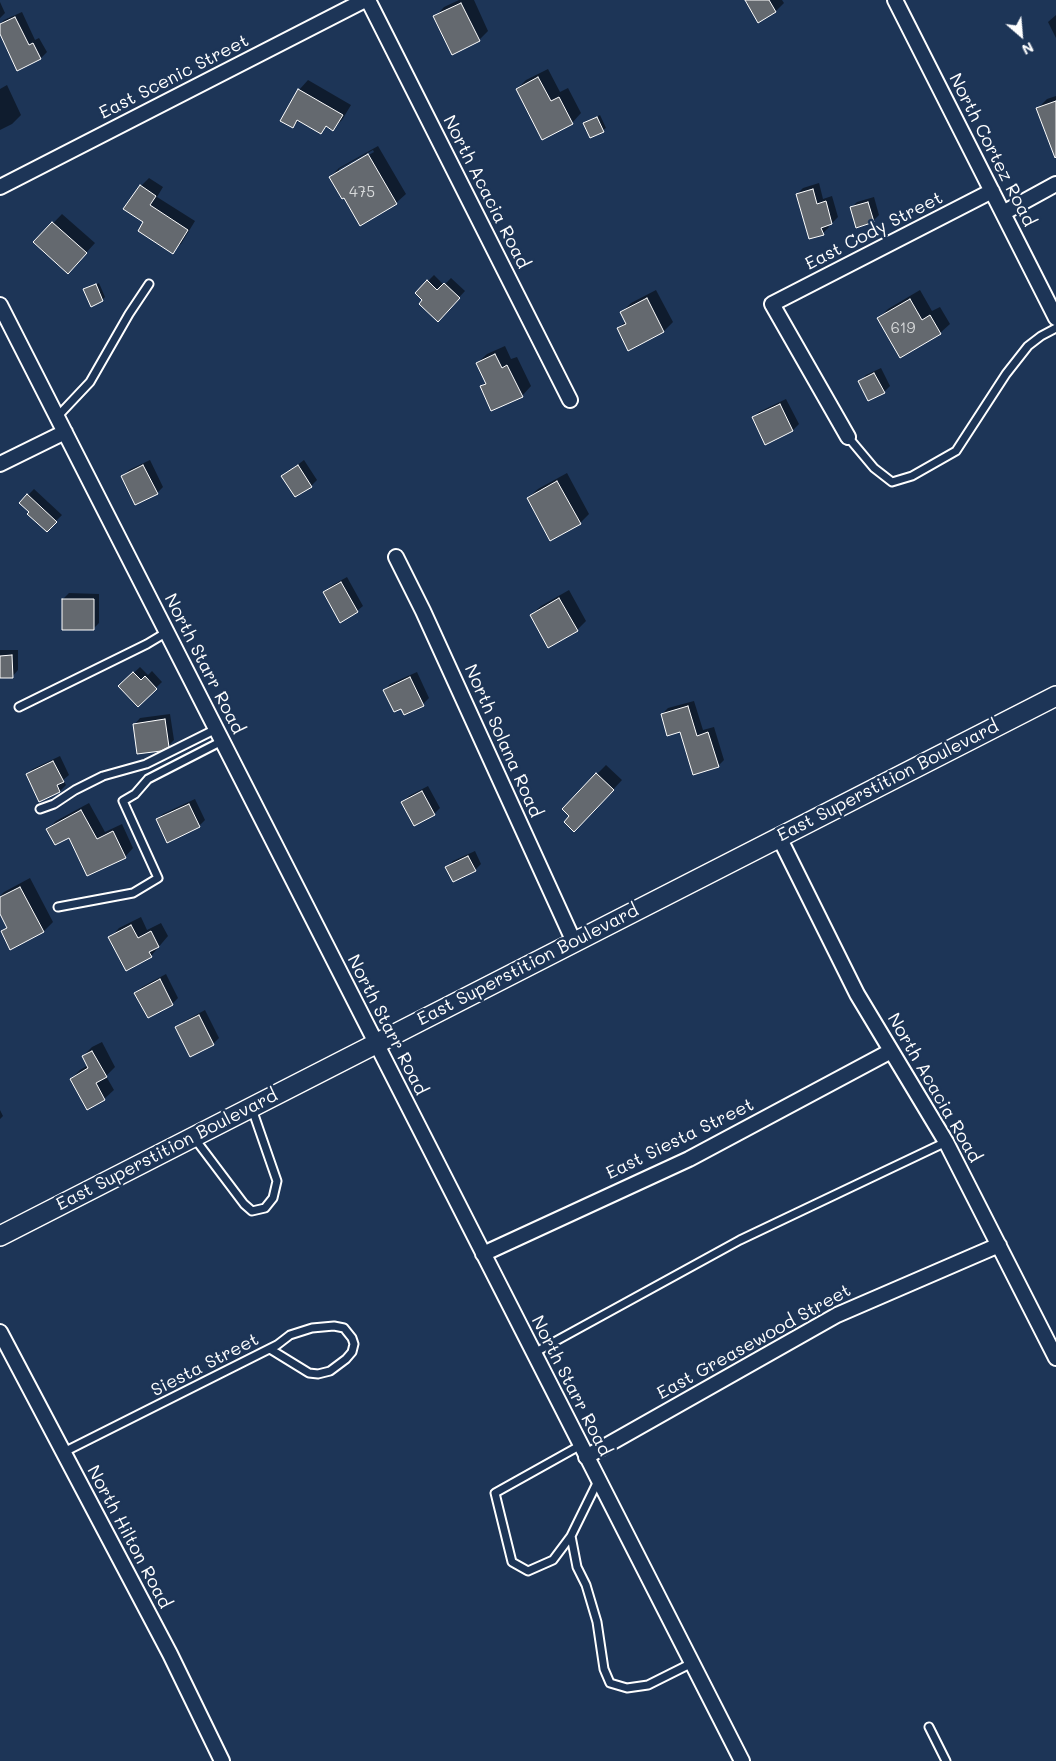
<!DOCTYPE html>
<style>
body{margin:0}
#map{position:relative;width:1056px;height:1761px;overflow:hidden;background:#1d3557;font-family:Mali,sans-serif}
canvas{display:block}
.north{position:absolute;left:996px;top:10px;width:50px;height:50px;-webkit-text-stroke:4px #1d3557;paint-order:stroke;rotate:153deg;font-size:14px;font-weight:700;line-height:20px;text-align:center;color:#fff}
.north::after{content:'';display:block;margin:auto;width:18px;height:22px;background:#fff;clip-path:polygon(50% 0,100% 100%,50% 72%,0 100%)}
</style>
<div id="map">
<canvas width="1056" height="1761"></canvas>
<div class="north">N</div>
</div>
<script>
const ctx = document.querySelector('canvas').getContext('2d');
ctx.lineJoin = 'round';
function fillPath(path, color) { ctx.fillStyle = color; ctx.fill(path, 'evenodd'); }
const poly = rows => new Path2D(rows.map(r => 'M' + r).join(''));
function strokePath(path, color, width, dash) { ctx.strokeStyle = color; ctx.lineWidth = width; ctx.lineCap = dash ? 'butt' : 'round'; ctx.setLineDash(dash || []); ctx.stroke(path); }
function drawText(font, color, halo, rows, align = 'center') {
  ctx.font = font + ' Mali,sans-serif'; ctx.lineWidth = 5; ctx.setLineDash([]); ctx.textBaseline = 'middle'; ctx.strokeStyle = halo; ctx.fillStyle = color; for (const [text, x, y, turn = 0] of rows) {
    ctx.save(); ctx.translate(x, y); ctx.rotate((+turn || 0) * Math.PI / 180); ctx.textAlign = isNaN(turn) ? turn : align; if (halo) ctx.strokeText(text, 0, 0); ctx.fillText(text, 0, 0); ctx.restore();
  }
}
const shadow = poly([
 [459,0,474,0,488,31,479,40,435,17,444,7],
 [747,0,782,0,784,3,776,11],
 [0,2,5,13,0,18],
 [22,12,35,40,39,38,47,52,41,58,18,69,0,31,0,24,4,20],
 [1056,15,1056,38,1048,22],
 [548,69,560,92,568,88,581,113,572,123,517,89,526,80],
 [308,80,351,105,342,120,333,129,327,126,321,132,299,120,293,127,299,90],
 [7,85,21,115,12,124,0,130,0,89],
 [1056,96,1056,146,1038,108,1047,99],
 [600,115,606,128,591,137,585,124],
 [378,146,406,194,396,203,345,196,330,177,339,168],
 [373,150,374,152,339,172,339,169],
 [149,178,163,187,157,197,195,221,181,244,172,252,141,186],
 [819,183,823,199,832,196,838,217,832,223,828,224,829,227,823,233,797,194,803,188],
 [874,197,879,215,873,221,851,208,857,202],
 [62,214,95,243,77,263,35,242],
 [434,275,444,285,451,278,465,291,438,320,417,292],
 [99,283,105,297,102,300,85,290],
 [656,290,673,322,664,331,629,349,618,329,626,321,622,312,631,303],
 [920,290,932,311,940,307,950,324,940,333,879,318,888,309],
 [505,346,511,359,517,357,531,386,522,396,481,387,486,382,477,363,487,354],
 [881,368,890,386,884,392,860,381,866,375],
 [786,399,799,424,793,430,753,418,759,412],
 [150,460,163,487,157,493,123,476,129,470],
 [304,460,317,480,311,486,295,496,283,476],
 [567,473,589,514,580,523,528,498,538,489],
 [34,489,62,515,47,530,31,512,28,495],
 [347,577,363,606,357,611,325,592,331,586],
 [569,590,586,621,577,630,531,615,541,606],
 [69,593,99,594,99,623,93,629,63,599],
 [0,650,18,650,18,670,12,677,0,677],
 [140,667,148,675,152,671,162,682,138,705,120,686],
 [417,672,429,698,423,704,401,707,385,690,390,684],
 [694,701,703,730,714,727,724,760,718,766,662,714,668,708],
 [170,714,174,740,168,746,134,725,140,718],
 [60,756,69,775,63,780,66,785,60,791,27,774,33,769],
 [606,765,622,780,584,821,571,816,597,774],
 [428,786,440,808,434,814,403,802,409,796],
 [195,799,205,820,199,826,157,820,163,814],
 [89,803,105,832,122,824,133,848,125,857,48,829,56,821],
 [475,851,481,864,475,870,447,867,453,861],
 [30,878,53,922,44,931,11,948,2,932,8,926,0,911,0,896,4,892],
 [141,917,147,930,161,923,168,936,151,956,110,938,119,928],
 [166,974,178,998,172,1004,148,1016,136,993,142,987],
 [205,1010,219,1038,213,1044,177,1028,183,1022],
 [102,1042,115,1067,106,1076,114,1090,104,1099,71,1079,80,1070,88,1065,83,1056,92,1047],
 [0,1110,3,1116,0,1119]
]);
const building = poly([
 [745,0,769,0,776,12,758,23,745,0],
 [461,3,480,41,452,55,433,16,461,3],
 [15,17,29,45,33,43,41,59,17,71,0,34,0,24,15,17],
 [538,77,551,101,559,97,573,124,542,140,516,89,538,77],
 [298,89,343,115,333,131,326,126,321,134,297,120,293,128,280,121,298,89],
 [1056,101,1056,157,1055,158,1036,108,1056,101],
 [597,117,604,132,590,138,583,123,597,117],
 [368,154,397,204,360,226,344,198,342,199,329,177,368,154],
 [140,185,156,196,150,205,188,230,173,254,138,231,143,222,123,209,140,185],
 [813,189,817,204,826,201,832,224,821,228,824,235,809,239,796,194,813,189],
 [868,202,874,222,856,228,850,207,868,202],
 [52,222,87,253,68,274,33,242,52,222],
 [427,280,437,290,444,283,460,298,438,322,419,304,422,300,415,293,427,280],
 [96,284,103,301,91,307,83,289,96,284],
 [647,298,664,332,628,351,617,328,626,324,620,312,647,298],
 [910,299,922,320,930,315,941,334,900,358,877,318,910,299],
 [495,354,502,368,507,365,523,397,491,411,480,386,486,384,476,363,495,354],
 [874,373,885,393,868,401,858,381,874,373],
 [780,404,793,431,765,445,752,417,780,404],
 [143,465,158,494,135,505,121,476,143,465],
 [298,465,312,487,295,497,281,476,298,465],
 [557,481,581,524,550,541,527,498,557,481],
 [27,494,57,522,47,532,27,514,29,512,19,503,27,494],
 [341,582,358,612,340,623,323,592,341,582],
 [559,598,578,631,548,648,530,615,559,598],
 [62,599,94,599,94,630,62,630,62,599],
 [12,655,13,678,0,678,0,656,12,655],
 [133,672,141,680,145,676,157,689,138,707,118,686,133,672],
 [410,677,424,706,404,715,401,709,394,712,383,690,410,677],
 [688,706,697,736,708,732,719,767,693,775,680,732,667,736,661,714,688,706],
 [165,719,169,747,161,751,137,754,133,724,165,719],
 [53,761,64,782,57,785,60,792,39,802,26,774,53,761],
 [596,773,614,790,574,832,564,822,569,816,562,809,596,773],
 [422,791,435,815,414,826,401,802,422,791],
 [189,804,200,827,167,843,156,819,189,804],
 [81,810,97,839,113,831,126,858,87,876,69,838,55,845,46,829,81,810],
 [468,856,476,871,453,882,445,867,468,856],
 [20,887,44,932,10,950,1,931,7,928,0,914,0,897,20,887],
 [131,925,138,938,151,931,159,947,149,952,152,957,126,971,108,937,131,925],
 [160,979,173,1005,148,1018,134,993,160,979],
 [199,1015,214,1045,190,1057,175,1027,199,1015],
 [92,1051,107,1077,96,1083,105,1100,87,1110,70,1079,88,1068,82,1056,92,1051]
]);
const service = poly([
 [57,417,90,382,129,314,149,284],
 [848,437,874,468,892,482,912,476,956,451,1006,374,1028,346,1041,336,1056,328],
 [19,707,147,644,167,632],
 [40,809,54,804,75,790,103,776,146,764,216,729],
 [58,907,133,893,158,878,123,801,135,794,148,779,222,741],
 [195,1139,244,1204,252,1211,265,1208,273,1198,277,1181,252,1109],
 [534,1353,740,1240,946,1142],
 [64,1452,277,1345,290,1335,312,1328,334,1326,344,1328,352,1338,354,1344,352,1352,346,1359,330,1371,318,1374,309,1373,270,1349],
 [598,1481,571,1536,577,1567,586,1585,597,1622,604,1669,610,1683,627,1688,648,1685,692,1663],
 [571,1536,553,1560,528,1571,512,1562,495,1493,581,1445],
 [929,1727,946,1761]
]);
const minor = poly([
 [368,0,570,400],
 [895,0,1056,318],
 [0,187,365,0],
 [1003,213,1056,184],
 [0,305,742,1761],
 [848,437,772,304,992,191],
 [0,464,65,432],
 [396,557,423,611,574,942],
 [779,837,857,994,946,1142,1056,1358],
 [483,1254,689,1159,891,1051],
 [0,1332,170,1654,222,1761],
 [586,1457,837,1315,999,1245]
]);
const secondary = poly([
 [0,1236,1056,696]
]);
const numberNames = [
 ["475",362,192],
 ["619",903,328]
];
const streetNames = [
 ["East Scenic Street",174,77,-27],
 ["North Cortez Road",992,150,63],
 ["North Acacia Road",486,192,63],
 ["East Cody Street",874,231,-27],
 ["North Starr Road",204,664,63],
 ["North Solana Road",503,741,66],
 ["East Superstition Boulevard",888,781,-27],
 ["East Superstition Boulevard",528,965,-27],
 ["North Starr Road",387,1025,63],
 ["North Acacia Road",934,1088,60],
 ["East Siesta Street",680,1139,-26],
 ["East Superstition Boulevard",167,1150,-27],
 ["East Greasewood Street",754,1342,-29],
 ["Siesta Street",205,1365,-27],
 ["North Starr Road",571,1386,63],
 ["North Hilton Road",129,1537,62]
];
fillPath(shadow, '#0007');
fillPath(building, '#64696f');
strokePath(building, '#fff', 1);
strokePath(service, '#fff', 11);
strokePath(minor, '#fff', 18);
strokePath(secondary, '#fff', 22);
strokePath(service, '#1d3557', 7);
strokePath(minor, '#1d3557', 14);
strokePath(secondary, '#1d3557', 19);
drawText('15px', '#d8dadb', null, numberNames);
drawText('18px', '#fff', '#1d3557', streetNames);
</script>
